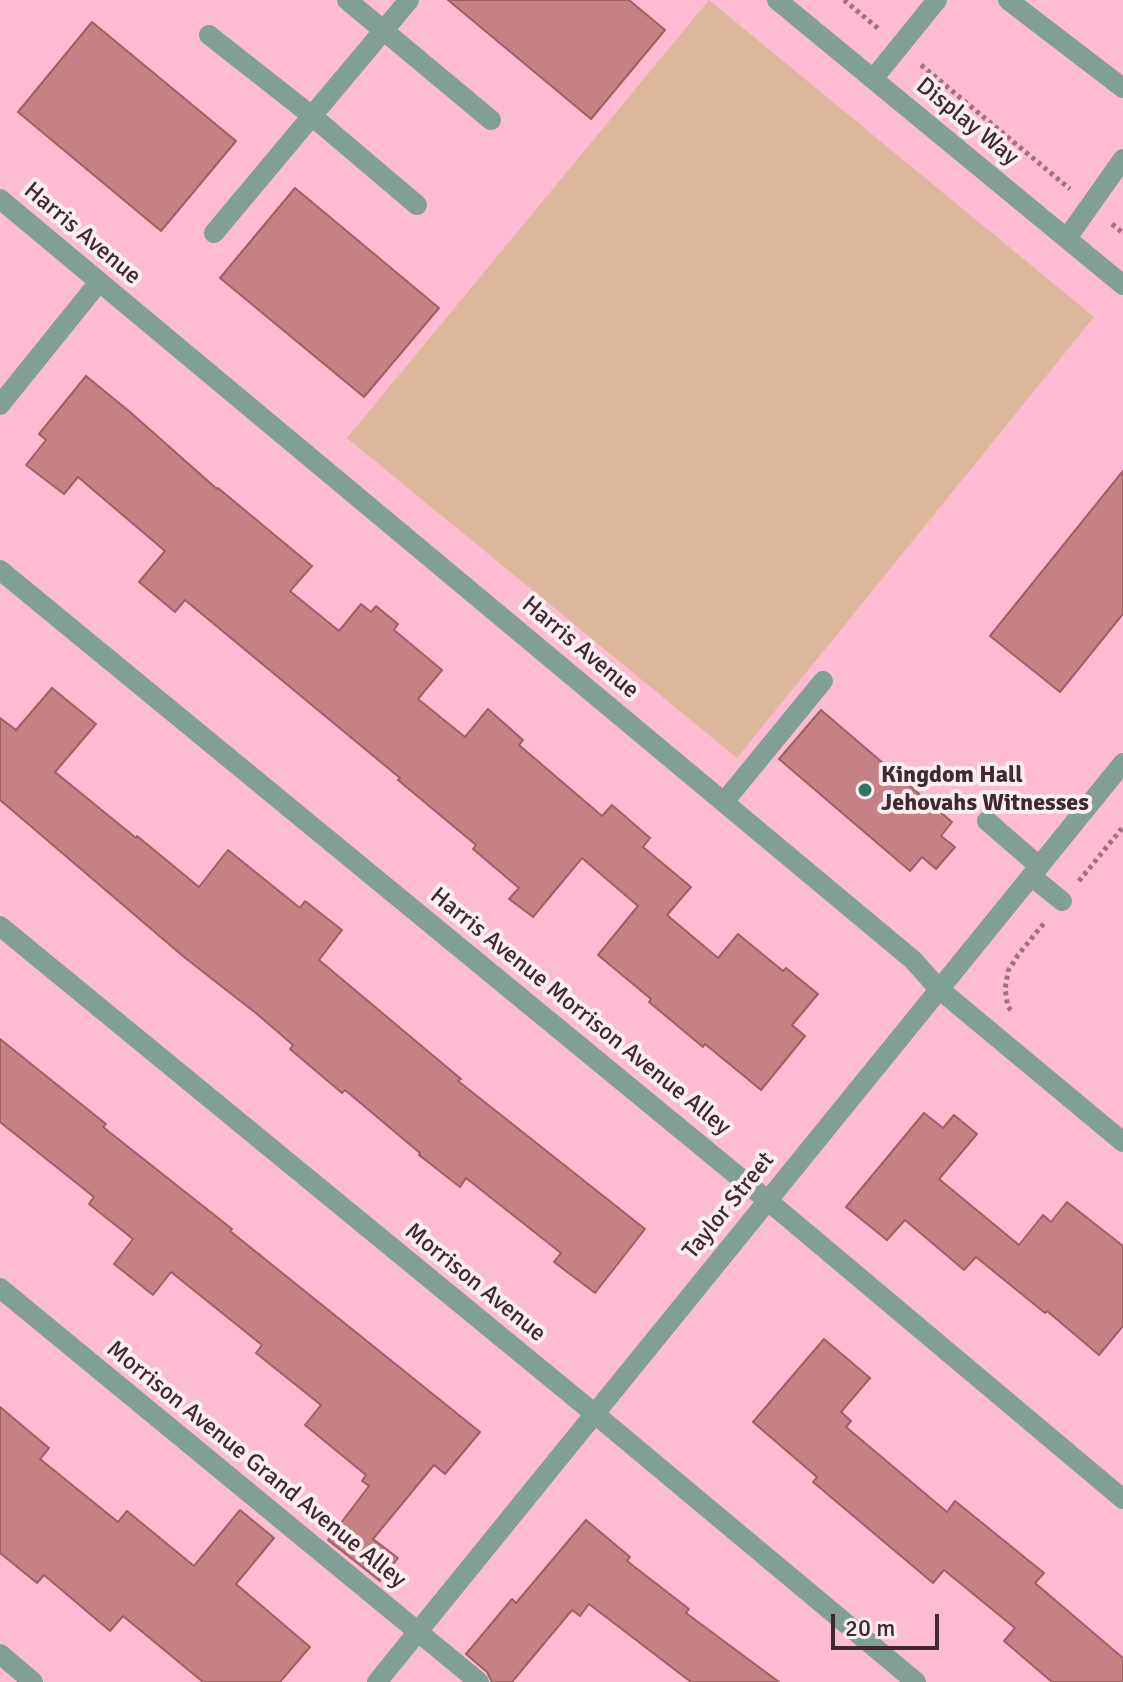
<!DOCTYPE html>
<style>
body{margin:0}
#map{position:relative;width:1123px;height:1682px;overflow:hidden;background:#fdbcd2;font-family:Signika,sans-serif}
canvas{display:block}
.scale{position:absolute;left:831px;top:1614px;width:108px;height:36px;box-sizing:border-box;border:4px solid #402730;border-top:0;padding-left:10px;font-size:24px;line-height:28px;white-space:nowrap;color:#402730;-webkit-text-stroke:6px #fceef2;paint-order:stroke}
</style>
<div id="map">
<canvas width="1123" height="1682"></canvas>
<div class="scale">20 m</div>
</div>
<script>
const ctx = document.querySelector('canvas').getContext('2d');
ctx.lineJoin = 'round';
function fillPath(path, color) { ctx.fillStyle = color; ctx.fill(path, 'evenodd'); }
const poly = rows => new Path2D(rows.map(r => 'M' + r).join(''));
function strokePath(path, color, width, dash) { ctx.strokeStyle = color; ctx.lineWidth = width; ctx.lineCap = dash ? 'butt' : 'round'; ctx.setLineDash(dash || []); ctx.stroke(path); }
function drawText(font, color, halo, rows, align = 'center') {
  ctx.font = font + ' Signika,sans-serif'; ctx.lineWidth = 8; ctx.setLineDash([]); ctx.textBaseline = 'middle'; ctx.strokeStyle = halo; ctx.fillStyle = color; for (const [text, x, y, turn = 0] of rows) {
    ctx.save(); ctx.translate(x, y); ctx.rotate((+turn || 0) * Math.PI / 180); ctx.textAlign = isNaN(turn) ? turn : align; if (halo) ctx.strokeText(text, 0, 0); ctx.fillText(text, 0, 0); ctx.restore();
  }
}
const green = poly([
 [709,0,1094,317,737,758,347,438]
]);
const building = poly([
 [448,0,629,0,665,30,591,119,448,0],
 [92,22,236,141,161,231,18,112,92,22],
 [295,188,439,308,364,397,220,278,295,188],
 [86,376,130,412,217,489,218,488,312,566,290,591,339,631,361,604,371,612,376,606,398,624,394,630,442,670,418,699,465,737,488,709,523,740,519,745,602,816,612,805,650,838,643,847,691,887,667,915,718,958,738,934,783,971,786,968,818,994,792,1025,805,1036,761,1090,705,1044,703,1047,649,1002,651,999,598,955,638,906,582,858,533,917,509,899,519,888,473,849,476,845,398,780,400,778,185,600,175,612,139,582,165,551,78,477,64,494,26,465,46,440,39,434,86,376],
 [1123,471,1123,614,1060,692,990,636,1123,471],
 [52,688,96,724,55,772,136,838,137,836,199,887,228,850,300,908,305,901,342,930,319,960,461,1079,458,1081,645,1229,595,1293,554,1262,561,1253,466,1178,460,1187,419,1155,420,1153,345,1090,342,1093,290,1049,293,1045,257,1014,184,957,0,800,0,718,16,730,52,688],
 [821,710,952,822,941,836,955,847,936,869,922,857,910,871,779,759,821,710],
 [0,1039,106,1124,103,1127,232,1229,230,1231,480,1432,445,1474,434,1465,373,1539,398,1558,380,1581,328,1540,369,1486,362,1481,366,1475,305,1425,321,1405,256,1353,262,1345,171,1272,153,1295,114,1264,133,1239,89,1204,94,1197,0,1122,0,1039],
 [924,1113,943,1128,954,1115,977,1134,939,1179,1019,1245,1043,1215,1051,1222,1067,1202,1123,1246,1123,1326,1099,1355,1047,1311,1045,1313,976,1257,964,1270,905,1220,887,1240,846,1207,924,1113],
 [824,1339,870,1378,841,1412,851,1421,846,1427,947,1512,955,1501,1044,1573,1035,1583,1123,1658,1123,1682,1052,1682,1004,1641,1015,1628,944,1570,933,1583,813,1482,817,1477,753,1422,824,1339],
 [0,1407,49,1448,40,1459,118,1522,127,1511,194,1566,240,1510,274,1538,236,1584,310,1647,280,1682,203,1682,123,1616,110,1631,44,1575,37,1583,0,1553,0,1407],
 [586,1520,630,1557,627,1561,689,1609,686,1613,779,1682,691,1682,589,1604,580,1616,572,1610,512,1682,492,1682,487,1672,466,1654,512,1599,516,1603,586,1520]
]);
const path = poly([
 [844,0,880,30],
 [921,65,1070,189],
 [1112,224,1123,233],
 [1079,881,1123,827],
 [1011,1010,1008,1007,1005,989,1008,971,1018,955,1045,922]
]);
const minor = poly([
 [347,0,491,120],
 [777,0,1123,285],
 [1008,0,1123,88],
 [209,35,312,116,417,205],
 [873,79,937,0],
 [0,199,913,960,939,989,1123,1142],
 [214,233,409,0],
 [1067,238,1123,159],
 [0,405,99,282],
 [0,570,767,1200,1123,1499],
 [724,802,823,681],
 [987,821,1039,866],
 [1031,876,1062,901],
 [0,926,595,1414,916,1682],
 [0,1288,479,1682],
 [0,1654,33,1682],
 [377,1682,1123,763]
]);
const markers = [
 [865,790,8,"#327567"]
];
const streetNames = [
 ["Display Way",967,122,39],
 ["Harris Avenue",82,234,40],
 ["Harris Avenue",580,648,40],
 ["Harris Avenue Morrison Avenue Alley",580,1012,39],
 ["Taylor Street",729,1206,-51],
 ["Morrison Avenue",475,1283,39],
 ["Morrison Avenue Grand Avenue Alley",256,1465,39]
];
const poiNames = [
 ["Kingdom Hall",881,776],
 ["Jehovahs Witnesses",881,804]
];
fillPath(green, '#ddb79c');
fillPath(building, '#c58184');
strokePath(building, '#9d6163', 2);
strokePath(path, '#9f7282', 5, [4, 4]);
strokePath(minor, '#809f96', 20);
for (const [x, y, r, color] of markers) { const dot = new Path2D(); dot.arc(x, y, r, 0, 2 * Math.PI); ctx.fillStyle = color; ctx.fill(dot); strokePath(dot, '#fceef2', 3); }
drawText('24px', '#402730', '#fceef2', streetNames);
drawText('bold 24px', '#402730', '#fceef2', poiNames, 'left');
</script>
